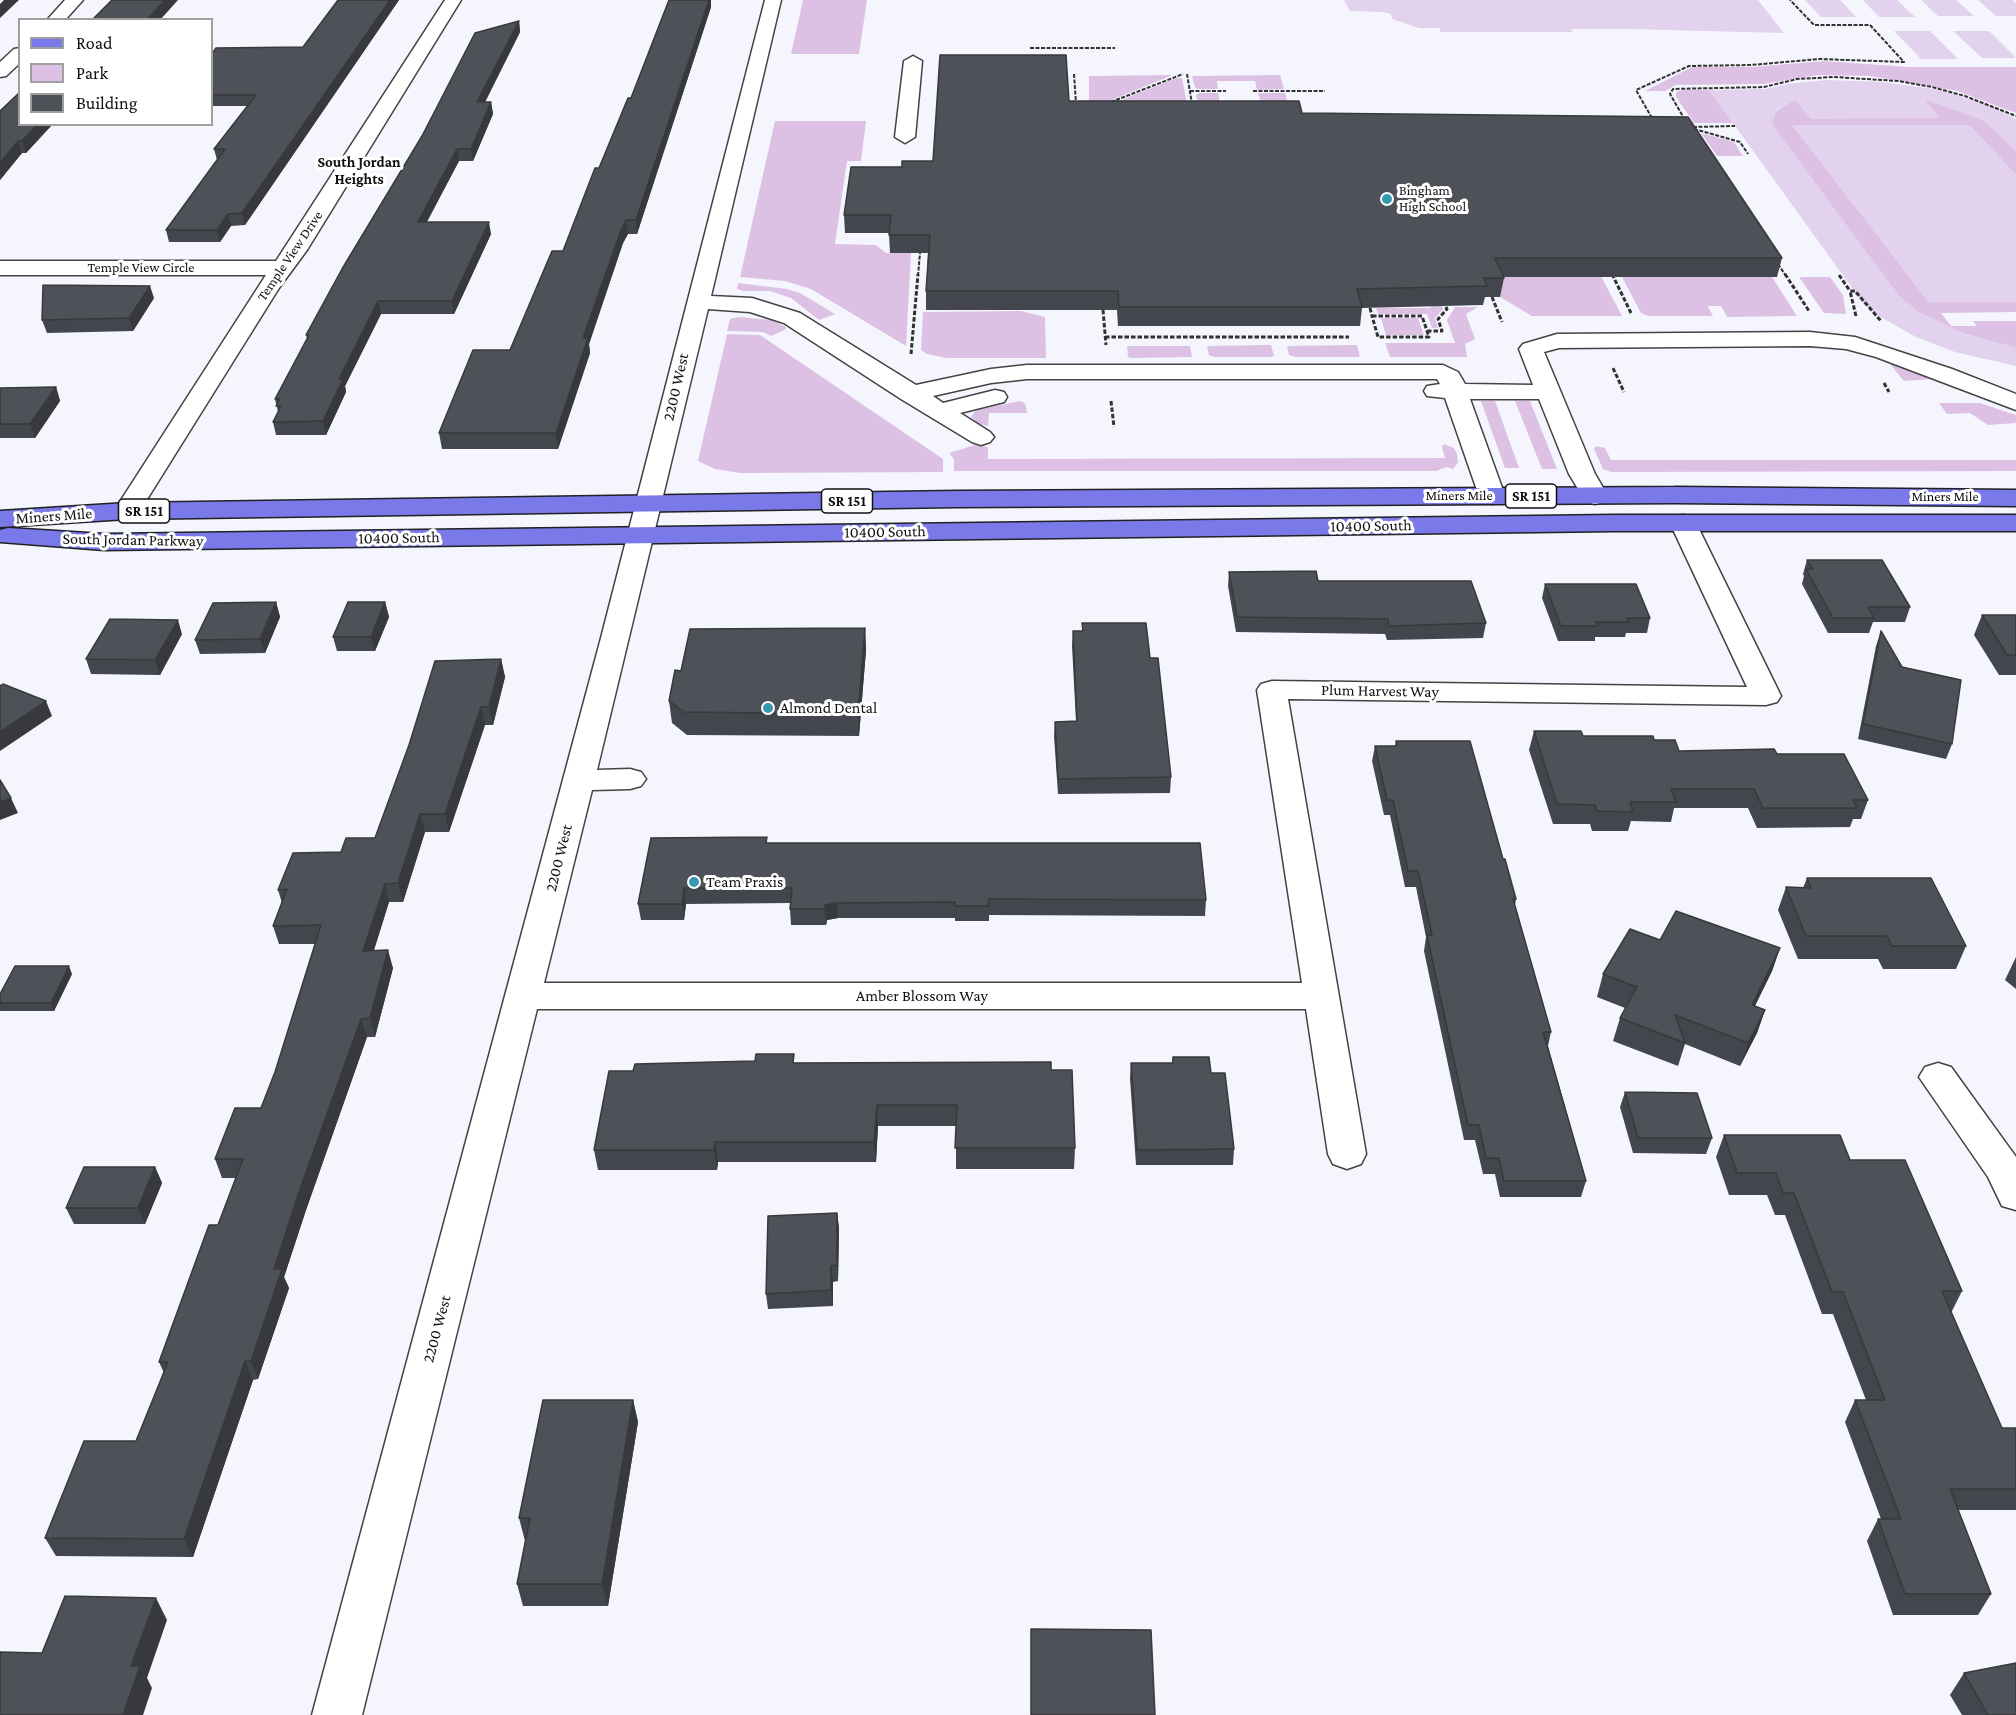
<!DOCTYPE html>
<style>
body{margin:0}
#map{position:relative;width:2016px;height:1715px;overflow:hidden;background:#f5f5fe;font-family:"Crimson Pro",serif}
canvas{display:block}
.legend{position:absolute;left:18px;top:18px;width:195px;height:108px;box-sizing:border-box;background:#fff;border:2px solid #9f9f9f;margin:0;padding:8px 10px;list-style:none;font-size:18px;color:#101010}
.legend li{display:flex;align-items:center;gap:12px;height:30px}
.legend b{width:30px;border:2px solid #9f9f9f}
</style>
<div id="map">
<canvas width="2016" height="1715"></canvas>
<ul class="legend">
<li><b style="height:8px;background:#7a79e9"></b>Road</li>
<li><b style="height:16px;background:#dcc1e5"></b>Park</li>
<li><b style="height:16px;background:#4e5158"></b>Building</li>
</ul>
</div>
<script>
const ctx = document.querySelector('canvas').getContext('2d');
ctx.lineJoin = 'round';
function fillPath(path, color) { ctx.fillStyle = color; ctx.fill(path, 'evenodd'); }
const poly = rows => new Path2D(rows.map(r => 'M' + r).join(''));
function strokePath(path, color, width, dash) { ctx.strokeStyle = color; ctx.lineWidth = width; ctx.lineCap = dash ? 'butt' : 'round'; ctx.setLineDash(dash || []); ctx.stroke(path); }
function drawText(font, color, halo, rows, align = 'center') {
  ctx.font = font + ' "Crimson Pro",serif'; ctx.lineWidth = 6; ctx.setLineDash([]); ctx.textBaseline = 'middle'; ctx.strokeStyle = halo; ctx.fillStyle = color; for (const [text, x, y, turn = 0] of rows) {
    ctx.save(); ctx.translate(x, y); ctx.rotate((+turn || 0) * Math.PI / 180); ctx.textAlign = isNaN(turn) ? turn : align; if (halo) ctx.strokeText(text, 0, 0); ctx.fillText(text, 0, 0); ctx.restore();
  }
}
const green = poly([
 [803,0,867,0,859,54,791,54],
 [1824,61,1909,67,2016,67,2016,113,1957,91,1870,76,1818,75,1764,84,1676,85,1665,91,1645,91,1692,67,1753,67],
 [1173,75,1092,108,1089,107,1089,76],
 [1280,75,1284,89,1257,90,1255,81,1217,81,1218,89,1197,89,1195,87,1192,76],
 [1176,78,1182,78,1188,109,1099,109],
 [1683,90,1709,90,1733,123,1694,123,1676,97,1676,92],
 [1199,93,1218,93,1220,103,1261,103,1258,93,1285,93,1290,110,1199,109,1196,95],
 [1795,99,1939,118,1923,99,1937,102,1985,121,2016,151,2016,175,1969,125,1793,126,1929,302,2016,302,2016,312,1941,313,1951,326,1977,326,1973,321,2016,321,2016,348,1962,333,1918,312,1900,297,1773,129,1771,123,1776,111],
 [775,121,866,121,861,161,847,161,835,244,876,245,886,253,911,253,906,346,811,289,785,281,740,277],
 [1701,133,1734,142,1743,156,1717,156],
 [1601,276,1622,316,1532,316,1500,297,1492,277],
 [1622,277,1772,277,1797,316,1727,317,1721,306,1708,306,1713,316,1648,316,1641,313],
 [1799,277,1830,277,1843,295,1846,314,1824,313],
 [738,283,787,289,800,293,835,314,819,320,791,298,770,291,743,291,737,289],
 [1430,305,1441,305,1443,309,1435,318,1438,328,1432,328,1427,314,1378,314,1376,308,1431,308],
 [1455,307,1478,307,1466,314,1475,339,1465,344,1467,357,1390,357,1385,343,1455,343,1447,320],
 [1021,311,1045,317,1046,358,946,358,927,354,921,350,923,312],
 [739,317,771,320,786,327,785,330,771,336,763,332,727,331,730,319],
 [1381,318,1418,318,1424,335,1386,335],
 [727,334,760,335,943,459,943,472,740,473,715,469,698,461],
 [1271,345,1274,356,1270,357,1214,357,1209,355,1207,346],
 [1357,345,1360,357,1295,357,1289,355,1287,346],
 [1127,346,1190,346,1192,357,1131,358,1128,357],
 [1889,363,1934,379,1904,381],
 [1020,401,1025,403,1027,413,989,413,988,426,979,424,971,417,976,410],
 [1481,401,1495,401,1519,468,1505,468],
 [1515,401,1530,401,1557,469,1542,469],
 [1939,403,1980,403,2016,415,2016,423,1988,425,1970,413,1947,414],
 [1444,444,1454,448,1457,454,1458,463,1453,469,1447,467,1436,471,954,471,954,459,949,453,975,445,988,447,988,459,1445,458,1442,447],
 [1596,446,1605,448,1611,460,2016,460,2016,471,1611,472,1603,469,1594,449]
]);
const pitch = poly([
 [1344,0,1758,0,1784,33,1630,29,1571,29,1573,32,1441,32,1439,28,1419,28,1392,19,1391,14,1383,12,1350,11],
 [1805,0,1840,0,1856,17,1821,17],
 [1863,0,1897,0,1915,17,1879,17],
 [1921,0,1956,0,1974,16,1938,16],
 [1978,0,2013,0,2016,3,2016,16,1996,16],
 [1894,31,1930,31,1958,59,1921,59],
 [1953,31,1989,31,2016,58,1982,58],
 [1827,80,1883,82,1940,90,1991,106,2016,119,2016,151,1985,121,1924,99,1940,118,1811,119,1795,100,1776,110,1771,123,1900,297,1918,312,1962,333,2016,348,2016,366,1955,352,1916,337,1879,316,1863,303,1709,90,1765,89,1787,84],
 [1792,125,1969,125,2016,175,2016,302,1929,302]
]);
const pathFar1 = poly([
 [1030,48,1115,48],
 [1074,74,1076,103],
 [1187,74,1192,104],
 [1190,91,1226,91],
 [1253,91,1325,91],
 [1111,102,1183,74],
 [1652,118,1636,90,1689,66,1751,65,1819,59,1904,62,1870,25,1814,25,1790,0],
 [1685,120,1670,94,1673,89,1764,87,1797,79,1834,77,1898,81,1932,87,1965,96,2016,116],
 [1693,127,1735,126],
 [1694,129,1740,142,1748,154],
 [1778,264,1786,276],
 [918,276,920,253]
]);
const path = poly([
 [1612,274,1631,313],
 [1785,274,1809,311],
 [1839,275,1850,291],
 [1492,297,1502,322],
 [1370,308,1372,316],
 [1103,310,1106,345],
 [1372,316,1422,316,1429,337,1378,337,1372,316],
 [1856,316,1850,291,1855,291,1881,321],
 [1427,331,1442,331,1438,319,1447,309,1445,305],
 [1105,337,1349,337],
 [911,354,918,274],
 [1613,368,1624,392],
 [1884,383,1889,392],
 [1111,401,1114,427]
]);
const minor = poly([
 [65,0,83,0,65,20,47,20,65,0],
 [445,0,461,0,307,250,279,288,136,517,127,519,118,517,114,511,266,275,0,275,0,261,276,261,445,0],
 [765,0,781,0,711,296,752,298,800,313,916,385,991,369,1027,365,1443,365,1458,372,1465,384,1533,385,1519,349,1523,344,1557,334,1810,332,1855,337,1952,369,2016,394,2016,410,1876,357,1846,349,1810,346,1559,348,1544,352,1595,474,1608,496,1604,502,1595,504,1586,502,1569,474,1539,399,1470,399,1505,496,1501,502,1492,504,1483,502,1479,496,1445,398,1427,396,1424,391,1427,386,1440,384,1437,379,1027,379,991,383,933,396,943,403,995,390,1004,392,1007,397,1004,402,960,413,990,432,994,437,990,442,981,445,972,442,901,399,784,323,750,312,708,309,597,770,630,769,641,772,646,779,641,786,630,789,592,790,544,983,1302,983,1257,690,1261,684,1272,681,1747,687,1670,523,1674,517,1683,515,1692,517,1696,523,1781,696,1777,702,1766,705,1288,699,1366,1154,1361,1164,1347,1169,1333,1164,1328,1154,1306,1009,537,1009,362,1715,312,1715,601,638,765,0],
 [20,48,20,63,6,76,0,77,0,62,14,49,20,48],
 [913,56,922,61,915,137,905,143,895,137,904,61,913,56],
 [1938,1063,1951,1067,2016,1157,2016,1210,2002,1206,1988,1177,1919,1077,1925,1067,1938,1063]
]);
const major = poly([
 [1675,487,2016,490,2016,506,1675,503,958,507,127,519,0,527,0,511,127,503,958,491,1675,487],
 [1614,515,2016,515,2016,531,1614,531,104,550,0,542,0,530,8,528,104,534,1614,515]
]);
const wall = poly([
 [338,0,399,0,245,225,231,226,220,242,169,242,166,230,217,160,214,149,247,106,212,106,212,54,303,47],
 [711,7,637,234,628,234,623,243,589,344,590,353,558,449,442,449,439,433,510,350,563,251,631,98],
 [519,21,520,32,485,102,491,102,493,114,473,161,459,161,427,222,491,234,454,314,381,314,345,386,346,392,326,435,276,435,273,422,278,412,275,399,307,339,306,335],
 [1069,101,1302,113,1782,258,1777,277,1503,277,1504,278,1500,297,1485,297,1483,305,1362,308,1360,326,1118,326,1117,310,926,310,926,291,928,253,890,253,889,233,845,233,844,215,902,167,933,161],
 [0,111,20,124,62,124,61,126,51,126,26,153,22,153,0,180],
 [154,298,133,331,47,333,42,320],
 [56,387,60,401,35,438,0,438,0,388],
 [1807,560,1910,607,1905,622,1873,622,1869,633,1828,633,1802,584,1804,576,1803,574],
 [1229,572,1318,581,1486,623,1483,638,1387,640,1385,634,1236,632,1228,586],
 [1545,584,1650,618,1647,633,1626,633,1625,637,1595,637,1595,641,1558,641,1542,598],
 [276,602,280,617,265,653,200,654,195,640],
 [385,602,389,617,375,651,337,651,333,637],
 [1982,615,2016,615,2016,675,1999,675,1974,635],
 [1082,623,1150,658,1171,777,1170,793,1058,794,1054,736,1055,722,1076,721,1072,646,1073,631,1082,631],
 [865,628,866,650,859,736,687,735,672,723,669,701,681,671],
 [1881,631,1902,667,1952,744,1946,759,1858,739,1876,646],
 [182,634,160,675,91,674,86,659],
 [501,659,505,677,493,725,485,725,449,832,425,832,403,902,389,902,374,950,393,968,375,1037,367,1037,306,1210,284,1277,289,1288,258,1379,253,1380,193,1557,56,1556,45,1538,136,1441,164,1373,159,1362,218,1225,236,1178,222,1178,215,1159,261,1108,275,1072,315,944,279,944,273,926,282,903,278,890,341,852,375,838],
 [1534,731,1583,736,1654,740,1679,751,1777,754,1868,800,1861,819,1853,819,1850,827,1757,828,1748,808,1674,808,1671,822,1631,821,1628,831,1592,831,1590,824,1553,824,1529,750],
 [1396,741,1503,859,1516,899,1515,905,1551,1032,1548,1046,1586,1181,1581,1197,1500,1197,1495,1174,1483,1174,1475,1140,1464,1140,1424,951,1426,937,1416,887,1405,887,1390,815,1384,815,1372,761,1375,746,1395,746],
 [768,843,1206,900,1205,916,989,915,989,921,955,921,955,918,838,918,827,920,826,925,791,925,790,909,790,903,686,904,684,920,641,920,638,904],
 [1807,878,1966,946,1956,969,1883,969,1878,959,1798,959,1778,910,1786,887,1803,888],
 [1660,940,1780,948,1772,971,1755,1006,1765,1010,1757,1033,1740,1066,1685,1044,1678,1066,1613,1041,1620,1018,1625,1008,1597,997,1603,974],
 [2016,957,2016,989,2005,980],
 [72,974,54,1011,0,1011,0,994],
 [1173,1057,1211,1073,1234,1149,1233,1165,1136,1165,1130,1078,1131,1063,1172,1063],
 [795,1063,1051,1070,1075,1148,1074,1169,956,1169,956,1126,878,1126,876,1162,718,1162,717,1170,598,1170,594,1150,633,1071],
 [1625,1092,1712,1138,1706,1154,1633,1153,1620,1107],
 [1724,1135,1850,1160,1962,1291,1951,1313,2002,1428,2016,1428,2016,1510,1958,1510,1991,1594,1978,1615,1893,1615,1867,1541,1878,1519,1881,1519,1845,1422,1855,1400,1866,1400,1833,1314,1822,1314,1785,1215,1775,1215,1767,1195,1729,1195,1716,1157],
 [155,1167,162,1183,145,1224,74,1224,66,1208],
 [837,1213,839,1228,838,1281,833,1282,833,1306,768,1309,766,1294],
 [633,1400,638,1422,608,1606,523,1606,517,1584,525,1541,519,1518],
 [1964,1673,2016,1715,1962,1715,1950,1695]
]);
const shadedWall = poly([
 [4,0,19,0,0,18,0,4],
 [165,0,178,0,160,20,147,20],
 [390,0,399,0,245,225,242,213],
 [709,0,711,0,711,7,637,234,636,220],
 [519,21,520,32,479,114,477,102],
 [491,102,493,114,473,161,471,149],
 [38,124,50,124,51,126,26,153,22,141],
 [18,141,22,153,0,180,0,163],
 [457,149,459,161,420,234,418,222],
 [228,214,231,226,220,242,217,230],
 [626,220,628,234,623,243,589,344,590,353,558,449,556,433,583,338,621,230],
 [489,222,491,234,454,314,452,301],
 [150,286,154,298,133,331,129,318],
 [378,301,381,314,345,386,346,392,326,435,323,421,339,379],
 [56,387,60,401,35,438,30,424],
 [276,602,280,617,265,653,260,639],
 [385,602,389,617,375,651,371,637],
 [178,620,182,634,160,675,155,660],
 [865,628,866,650,859,736,858,714],
 [501,659,505,677,493,725,489,707],
 [46,701,52,716,0,751,0,732],
 [481,707,485,725,449,832,445,814],
 [11,798,18,813,0,820,0,802],
 [420,814,425,832,403,902,398,883],
 [385,884,389,902,368,969,363,951],
 [684,888,686,904,684,920,682,904],
 [837,903,838,918,827,920,826,925,825,905],
 [1780,948,1772,971,1744,1028,1752,1005],
 [388,950,393,968,375,1037,370,1018],
 [69,966,72,974,54,1011,51,1003],
 [1765,1010,1757,1033,1740,1066,1748,1043],
 [361,1019,367,1037,306,1210,284,1277,289,1288,258,1379,251,1361,274,1269,299,1192],
 [877,1105,878,1126,876,1162,874,1142],
 [715,1142,718,1162,717,1170,714,1150],
 [155,1167,162,1183,145,1224,138,1208],
 [837,1213,839,1228,838,1281,837,1265],
 [831,1266,833,1282,833,1306,831,1290],
 [245,1361,253,1380,193,1557,184,1539],
 [633,1400,638,1422,608,1606,602,1584],
 [156,1598,167,1620,147,1678,152,1688,143,1715,123,1715,131,1666]
]);
const building = poly([
 [112,0,165,0,147,20,92,20,112,0],
 [338,0,390,0,242,213,228,214,217,230,166,230,225,149,214,149,256,95,212,95,212,54,216,48,303,47,338,0],
 [669,0,709,0,636,220,626,220,621,230,583,338,588,338,556,433,439,433,473,350,510,350,552,251,563,251,595,168,599,168,628,98,631,98,669,0],
 [519,21,477,102,491,102,471,149,457,149,418,222,489,222,452,301,378,301,339,379,343,379,323,421,273,422,281,406,276,406,280,399,275,399,309,335,306,335,342,269,422,136,475,33,519,21],
 [940,55,1066,55,1069,101,1299,101,1302,113,1688,117,1782,258,1495,258,1504,278,1484,278,1487,286,1357,289,1362,307,1119,307,1118,291,926,291,930,235,889,235,891,215,844,215,851,167,902,167,902,161,933,161,940,55],
 [20,92,20,124,38,124,22,141,18,141,0,163,0,111,20,92],
 [43,285,150,286,129,318,42,320,43,285],
 [56,387,30,424,0,424,0,388,56,387],
 [1807,560,1882,560,1910,607,1868,607,1874,618,1833,618,1806,569,1813,569,1807,560],
 [1316,571,1318,581,1471,581,1486,623,1389,626,1388,619,1237,617,1229,572,1316,571],
 [1545,584,1636,584,1650,618,1627,618,1629,622,1596,622,1598,626,1561,626,1545,584],
 [276,602,260,639,195,640,213,603,276,602],
 [348,602,385,602,371,637,333,637,348,602],
 [1982,615,2016,615,2016,655,2007,655,1982,615],
 [110,619,178,620,155,660,86,659,110,619],
 [1082,623,1146,623,1150,658,1158,658,1171,777,1058,779,1055,722,1077,721,1073,631,1083,631,1082,623],
 [865,628,858,714,684,712,669,701,675,670,681,671,690,629,865,628],
 [1881,631,1902,667,1961,680,1952,744,1863,724,1881,631],
 [501,659,489,707,481,707,445,814,420,814,398,883,385,884,363,951,388,950,370,1018,361,1019,299,1192,274,1269,282,1269,251,1361,245,1361,184,1539,45,1538,84,1441,136,1441,168,1362,159,1362,209,1225,218,1225,243,1159,215,1159,235,1108,261,1108,275,1072,321,925,273,926,287,889,278,890,293,853,341,852,346,838,375,838,409,745,435,661,501,659],
 [3,684,46,701,0,732,0,686,3,684],
 [1534,731,1581,731,1583,736,1653,736,1654,740,1675,740,1679,751,1774,749,1777,754,1844,754,1868,800,1853,800,1857,808,1763,808,1754,789,1671,789,1676,802,1630,802,1633,812,1597,811,1595,805,1557,804,1534,731],
 [1396,741,1470,741,1503,859,1505,859,1516,899,1513,899,1551,1032,1543,1032,1586,1181,1504,1181,1499,1158,1486,1158,1479,1125,1468,1125,1427,935,1432,935,1418,871,1408,871,1393,800,1387,800,1375,746,1397,746,1396,741],
 [0,780,11,798,0,802,0,780],
 [767,837,766,843,1200,843,1206,900,989,899,988,906,955,906,955,902,837,903,825,905,825,909,790,909,792,888,684,888,682,904,638,904,651,838,767,837],
 [1807,878,1931,878,1966,946,1892,946,1887,936,1806,936,1786,887,1811,888,1807,878],
 [1676,911,1780,948,1752,1005,1765,1010,1748,1043,1675,1015,1685,1043,1620,1018,1637,987,1603,974,1630,929,1660,940,1676,911],
 [15,966,69,966,51,1003,0,1003,0,994,15,966],
 [756,1054,794,1054,793,1063,1051,1062,1051,1070,1072,1070,1075,1148,955,1148,957,1105,877,1105,874,1142,715,1142,714,1150,594,1150,609,1071,633,1071,635,1064,755,1061,756,1054],
 [1173,1057,1209,1057,1211,1073,1225,1073,1234,1149,1137,1150,1131,1063,1173,1063,1173,1057],
 [1625,1092,1697,1093,1712,1138,1638,1138,1625,1092],
 [1724,1135,1840,1135,1850,1160,1905,1160,1962,1291,1942,1291,2002,1428,2016,1428,2016,1489,1950,1489,1991,1594,1905,1594,1878,1519,1901,1519,1855,1400,1885,1400,1843,1292,1832,1292,1794,1193,1783,1193,1776,1173,1737,1173,1724,1135],
 [84,1167,155,1167,138,1208,66,1208,84,1167],
 [837,1213,837,1265,831,1266,831,1290,766,1294,768,1216,837,1213],
 [543,1400,633,1400,602,1584,517,1584,530,1518,519,1518,543,1400],
 [65,1596,156,1598,131,1666,140,1666,123,1715,0,1715,0,1652,42,1653,65,1596],
 [1031,1629,1151,1630,1155,1715,1031,1715,1031,1629],
 [2016,1663,2016,1715,1988,1715,1964,1673,2016,1663]
]);
const markers = [
 [1387,199,6,"#3799b1"],
 [768,708,6,"#3799b1"],
 [694,882,6,"#3799b1"]
];
const farPoinames = [
 ["Bingham",1399,191],
 ["High School",1399,207]
];
const farStreetnames = [
 ["Temple View Drive",290,256,-56],
 ["Temple View Circle",141,268],
 ["Miners Mile",1459,496],
 ["Miners Mile",1945,497]
];
const farNeighbourhoodnames = [
 ["South Jordan",359,162],
 ["Heights",359,179]
];
const shields = [
 [1531,496,51],
 [847,501,51],
 [144,511,51]
];
const shieldNames = [
 ["SR 151",1531,496],
 ["SR 151",847,501],
 ["SR 151",144,511]
];
const streetNames = [
 ["2200 West",676,387,-77],
 ["Miners Mile",54,516,-4],
 ["10400 South",1371,526,-1],
 ["10400 South",885,532,-1],
 ["10400 South",399,538,-1],
 ["South Jordan Parkway",133,540,1],
 ["Plum Harvest Way",1380,691,1],
 ["2200 West",559,858,-76],
 ["Amber Blossom Way",922,996],
 ["2200 West",437,1329,-75]
];
const poiNames = [
 ["Almond Dental",780,708],
 ["Team Praxis",706,882]
];
fillPath(green, '#dcc1e5');
fillPath(pitch, '#e2d2ee');
strokePath(minor, '#434343', 3);
strokePath(major, '#212121', 3);
strokePath(pathFar1, '#323232', 2, [4, 1.5]);
strokePath(path, '#323232', 3, [4.5, 2]);
fillPath(minor, '#fff');
fillPath(major, '#7a79e9');
fillPath(wall, '#43464c');
fillPath(shadedWall, '#37393e');
fillPath(building, '#4e5158');
strokePath(building, '#37393e', 1.5);
for (const [x, y, r, color] of markers) { const dot = new Path2D(); dot.arc(x, y, r, 0, 2 * Math.PI); ctx.fillStyle = color; ctx.fill(dot); strokePath(dot, '#fff', 2); }
drawText('14px', '#101010', '#fff', farPoinames, 'left');
drawText('14px', '#101010', '#fff', farStreetnames);
drawText('bold 15px', '#101010', '#fff', farNeighbourhoodnames);
for (const [x, y, w] of shields) { const box = new Path2D(); box.roundRect(x - w / 2, y - 12, w, 24, 4.5); ctx.fillStyle = '#fff'; ctx.fill(box); strokePath(box, '#101010', 1.5); }
drawText('bold 15px', '#101010', null, shieldNames);
drawText('16px', '#101010', '#fff', streetNames);
drawText('16px', '#101010', '#fff', poiNames, 'left');
</script>
